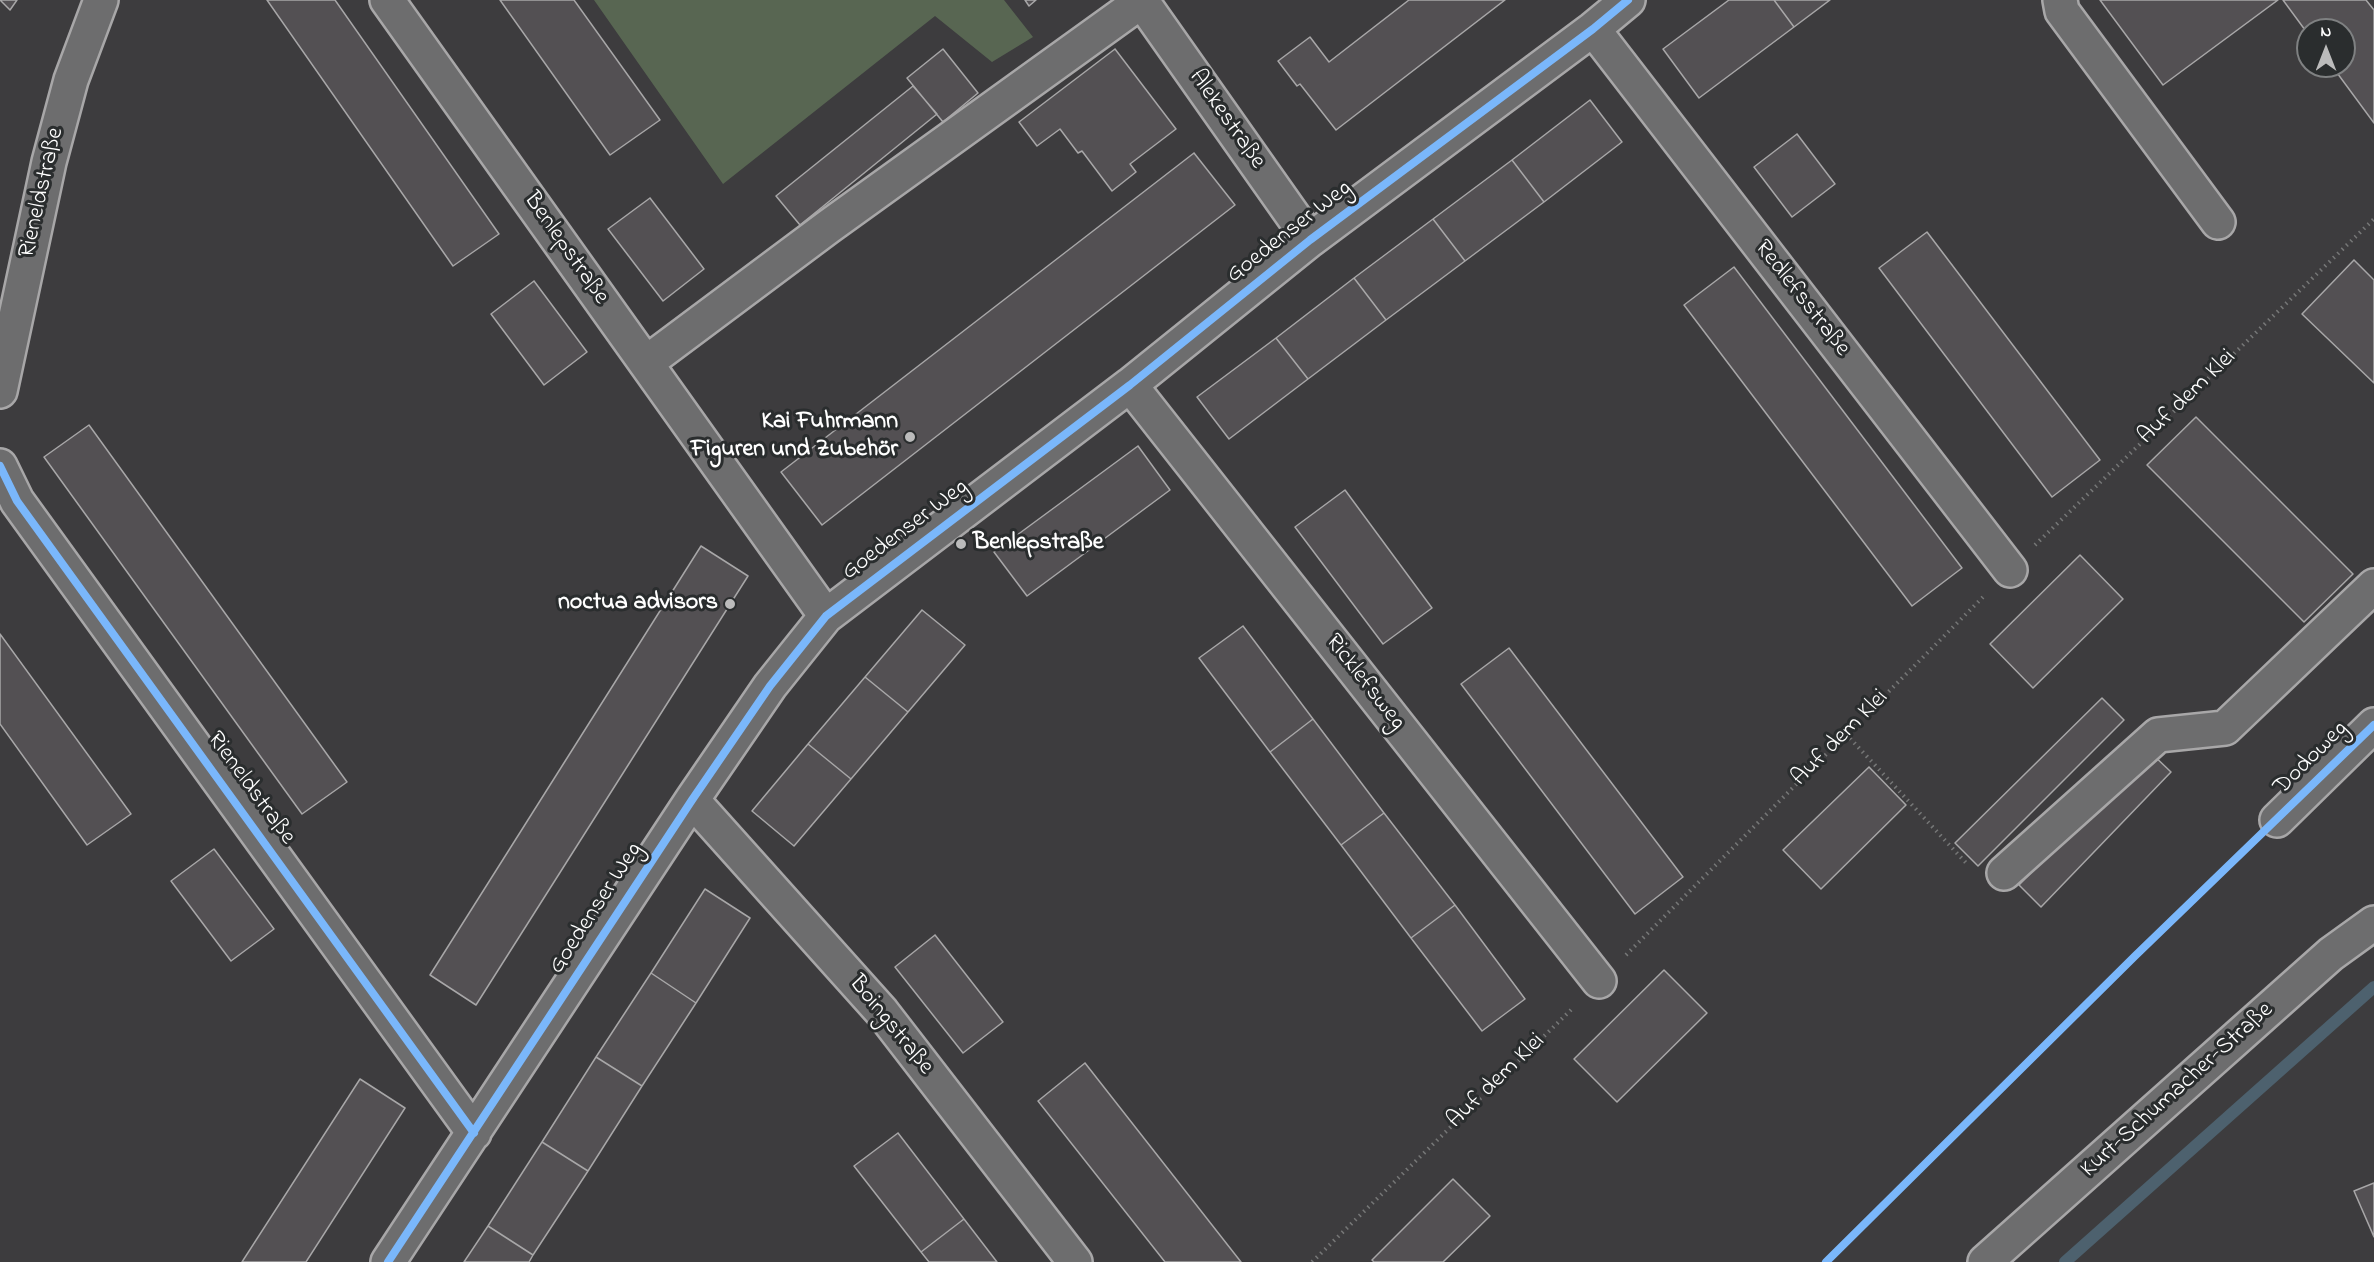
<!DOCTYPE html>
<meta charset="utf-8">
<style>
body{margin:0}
#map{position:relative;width:2374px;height:1262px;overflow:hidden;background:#3d3c3e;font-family:"Indie Flower",sans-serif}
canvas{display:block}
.north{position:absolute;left:2296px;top:18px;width:60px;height:60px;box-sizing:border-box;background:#2a2d2e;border:2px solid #7f8182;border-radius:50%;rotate:0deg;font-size:16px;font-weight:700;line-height:24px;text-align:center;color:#fff}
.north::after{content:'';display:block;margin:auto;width:21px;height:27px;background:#bbb;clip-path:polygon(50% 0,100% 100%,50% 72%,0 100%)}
</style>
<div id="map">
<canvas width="2374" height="1262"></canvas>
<div class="north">N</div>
</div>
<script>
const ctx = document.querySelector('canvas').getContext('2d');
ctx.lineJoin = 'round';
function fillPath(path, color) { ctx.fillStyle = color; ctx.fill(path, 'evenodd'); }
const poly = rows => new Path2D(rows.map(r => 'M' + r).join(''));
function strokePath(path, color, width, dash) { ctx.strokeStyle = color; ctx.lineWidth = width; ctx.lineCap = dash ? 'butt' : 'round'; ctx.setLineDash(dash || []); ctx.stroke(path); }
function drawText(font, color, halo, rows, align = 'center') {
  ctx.font = font + ' "Indie Flower",sans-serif'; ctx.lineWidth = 6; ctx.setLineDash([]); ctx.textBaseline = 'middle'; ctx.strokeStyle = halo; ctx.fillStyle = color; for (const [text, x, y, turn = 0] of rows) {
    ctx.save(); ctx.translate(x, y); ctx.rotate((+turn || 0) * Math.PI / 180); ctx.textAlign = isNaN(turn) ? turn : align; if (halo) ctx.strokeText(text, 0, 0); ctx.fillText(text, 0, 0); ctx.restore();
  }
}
const green = poly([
 [594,0,1004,0,1033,37,992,62,935,16,723,184]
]);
const stream = poly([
 [2065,1262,2374,987]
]);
const building = poly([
 [0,0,17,0,10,10,0,0],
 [267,0,335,0,499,234,453,266,267,0],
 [500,0,574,0,660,120,610,155,500,0],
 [1025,0,1036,0,1029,6,1025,0],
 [1409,0,1505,0,1336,130,1300,84,1297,86,1278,61,1310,37,1329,62,1409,0],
 [1729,0,1774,0,1794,27,1699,98,1663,49,1729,0],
 [1774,0,1830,0,1794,27,1774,0],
 [2100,0,2278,0,2163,85,2100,0],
 [2283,0,2366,0,2374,10,2374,123,2332,66,2344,66,2344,30,2308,30,2308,34,2283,0],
 [943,49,978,93,943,122,907,78,943,49],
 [1115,49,1176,129,1130,164,1136,172,1112,191,1082,151,1078,153,1060,129,1037,146,1019,122,1115,49],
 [913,86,937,114,800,225,776,196,913,86],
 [1590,100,1622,142,1544,202,1512,160,1590,100],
 [1797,134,1835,184,1792,217,1754,167,1797,134],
 [1194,153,1235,205,822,525,781,472,1194,153],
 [1512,160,1544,202,1465,261,1433,219,1512,160],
 [650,198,704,269,663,301,608,229,650,198],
 [1433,219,1465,261,1386,320,1354,278,1433,219],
 [1927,232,2100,460,2052,497,1879,268,1927,232],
 [2354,260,2374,280,2374,383,2302,314,2354,260],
 [1734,267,1962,568,1912,606,1684,305,1734,267],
 [1354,278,1386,320,1308,379,1276,338,1354,278],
 [534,281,587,352,544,385,491,314,534,281],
 [1276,338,1308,379,1229,439,1197,397,1276,338],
 [2196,417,2353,574,2304,622,2147,465,2196,417],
 [89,425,347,782,302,814,44,457,89,425],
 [1138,446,1170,490,1027,596,994,552,1138,446],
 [1345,490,1432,608,1383,644,1295,527,1345,490],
 [701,546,748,576,476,1005,430,975,701,546],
 [2080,555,2123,599,2033,688,1990,644,2080,555],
 [922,610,965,645,908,712,865,677,922,610],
 [1243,626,1313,719,1270,752,1199,658,1243,626],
 [0,634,131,814,87,845,0,724,0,634],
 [1509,648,1683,877,1635,914,1461,684,1509,648],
 [865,677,908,712,851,779,808,744,865,677],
 [2102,698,2124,720,1978,866,1955,843,2102,698],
 [1313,719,1384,813,1341,845,1270,752,1313,719],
 [808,744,851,779,794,846,752,811,808,744],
 [2149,751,2171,772,2041,907,2019,885,2149,751],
 [1869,767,1906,805,1821,889,1783,850,1869,767],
 [1384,813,1455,905,1411,938,1341,845,1384,813],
 [214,849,274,929,231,961,171,881,214,849],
 [705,889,750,918,696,1003,651,973,705,889],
 [1455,905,1525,999,1482,1031,1411,938,1455,905],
 [935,935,1003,1022,963,1053,895,967,935,935],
 [1664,970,1707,1013,1617,1102,1574,1059,1664,970],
 [651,973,696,1003,642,1086,596,1057,651,973],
 [596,1057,642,1086,588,1171,542,1142,596,1057],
 [1085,1063,1241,1262,1165,1262,1038,1101,1085,1063],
 [360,1079,405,1108,306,1262,242,1262,360,1079],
 [898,1133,964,1219,921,1252,854,1166,898,1133],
 [542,1142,588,1171,533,1255,488,1226,542,1142],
 [1453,1179,1490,1216,1443,1262,1374,1262,1372,1260,1453,1179],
 [2374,1183,2374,1237,2354,1191,2374,1183],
 [964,1219,997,1262,929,1262,921,1252,964,1219],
 [488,1226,533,1255,529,1262,464,1262,488,1226]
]);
const path = poly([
 [2035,545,2374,219],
 [1846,734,1968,865],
 [1626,955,1985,595],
 [1312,1262,1574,1007]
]);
const minor = poly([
 [387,0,826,616],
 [1141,0,1310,240],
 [2060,0,2062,11,2218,222],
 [1593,29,2010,570],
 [646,363,828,227,1143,0],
 [1130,385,1599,981],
 [0,391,49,162,71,80,101,0],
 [0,466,17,501,474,1133],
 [692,800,882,1012,1075,1262],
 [2277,820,2374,725],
 [2004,873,2158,735,2225,728,2374,586],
 [388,1262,692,800,770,686,826,616,1130,385,1310,240,1593,29,1628,0],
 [1985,1262,2331,954,2374,923]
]);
const cycleway = poly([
 [0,466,17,501,474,1133],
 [388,1262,692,800,770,686,826,616,1130,385,1310,240,1593,29,1628,0],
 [1826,1262,2135,956,2374,725]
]);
const markers = [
 [910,437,6,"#bbb"],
 [961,544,6,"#bbb"],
 [730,604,6,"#bbb"]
];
const streetNames = [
 ["Alekestraße",1226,120,55],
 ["Rieneldstraße",43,193,-77],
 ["Goedenser Weg",1290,233,-38],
 ["Benlepstraße",565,249,55],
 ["Redlefsstraße",1801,299,52],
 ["Auf dem Klei",2188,398,-44],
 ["Goedenser Weg",906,531,-37],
 ["Ricklefsweg",1364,683,52],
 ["Auf dem Klei",1841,739,-45],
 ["Dodoweg",2312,759,-45],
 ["Rieneldstraße",250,789,54],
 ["Goedenser Weg",597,909,-57],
 ["Boingstraße",890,1026,51],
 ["Auf dem Klei",1497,1082,-44],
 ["Kurt-Schumacher-Straße",2178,1091,-42]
];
const poiNames = [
 ["Kai Fuhrmann",898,423],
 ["Figuren und Zubehör",898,451],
 ["Benlepstraße",973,544,"left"],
 ["noctua advisors",718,604]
];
fillPath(green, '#586652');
strokePath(stream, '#4d616e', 12);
fillPath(building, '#535053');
strokePath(building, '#a8a7a8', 1.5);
strokePath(minor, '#a8a7a8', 38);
strokePath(path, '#767777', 4, [1.5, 4.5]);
strokePath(minor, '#6d6d6e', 33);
strokePath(cycleway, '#7ab7fb', 8);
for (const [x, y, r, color] of markers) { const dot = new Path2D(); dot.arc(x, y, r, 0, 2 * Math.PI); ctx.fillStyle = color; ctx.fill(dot); strokePath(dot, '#2a2d2e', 2); }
drawText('24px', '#fff', '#2a2d2e', streetNames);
drawText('bold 24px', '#fff', '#2a2d2e', poiNames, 'right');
</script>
